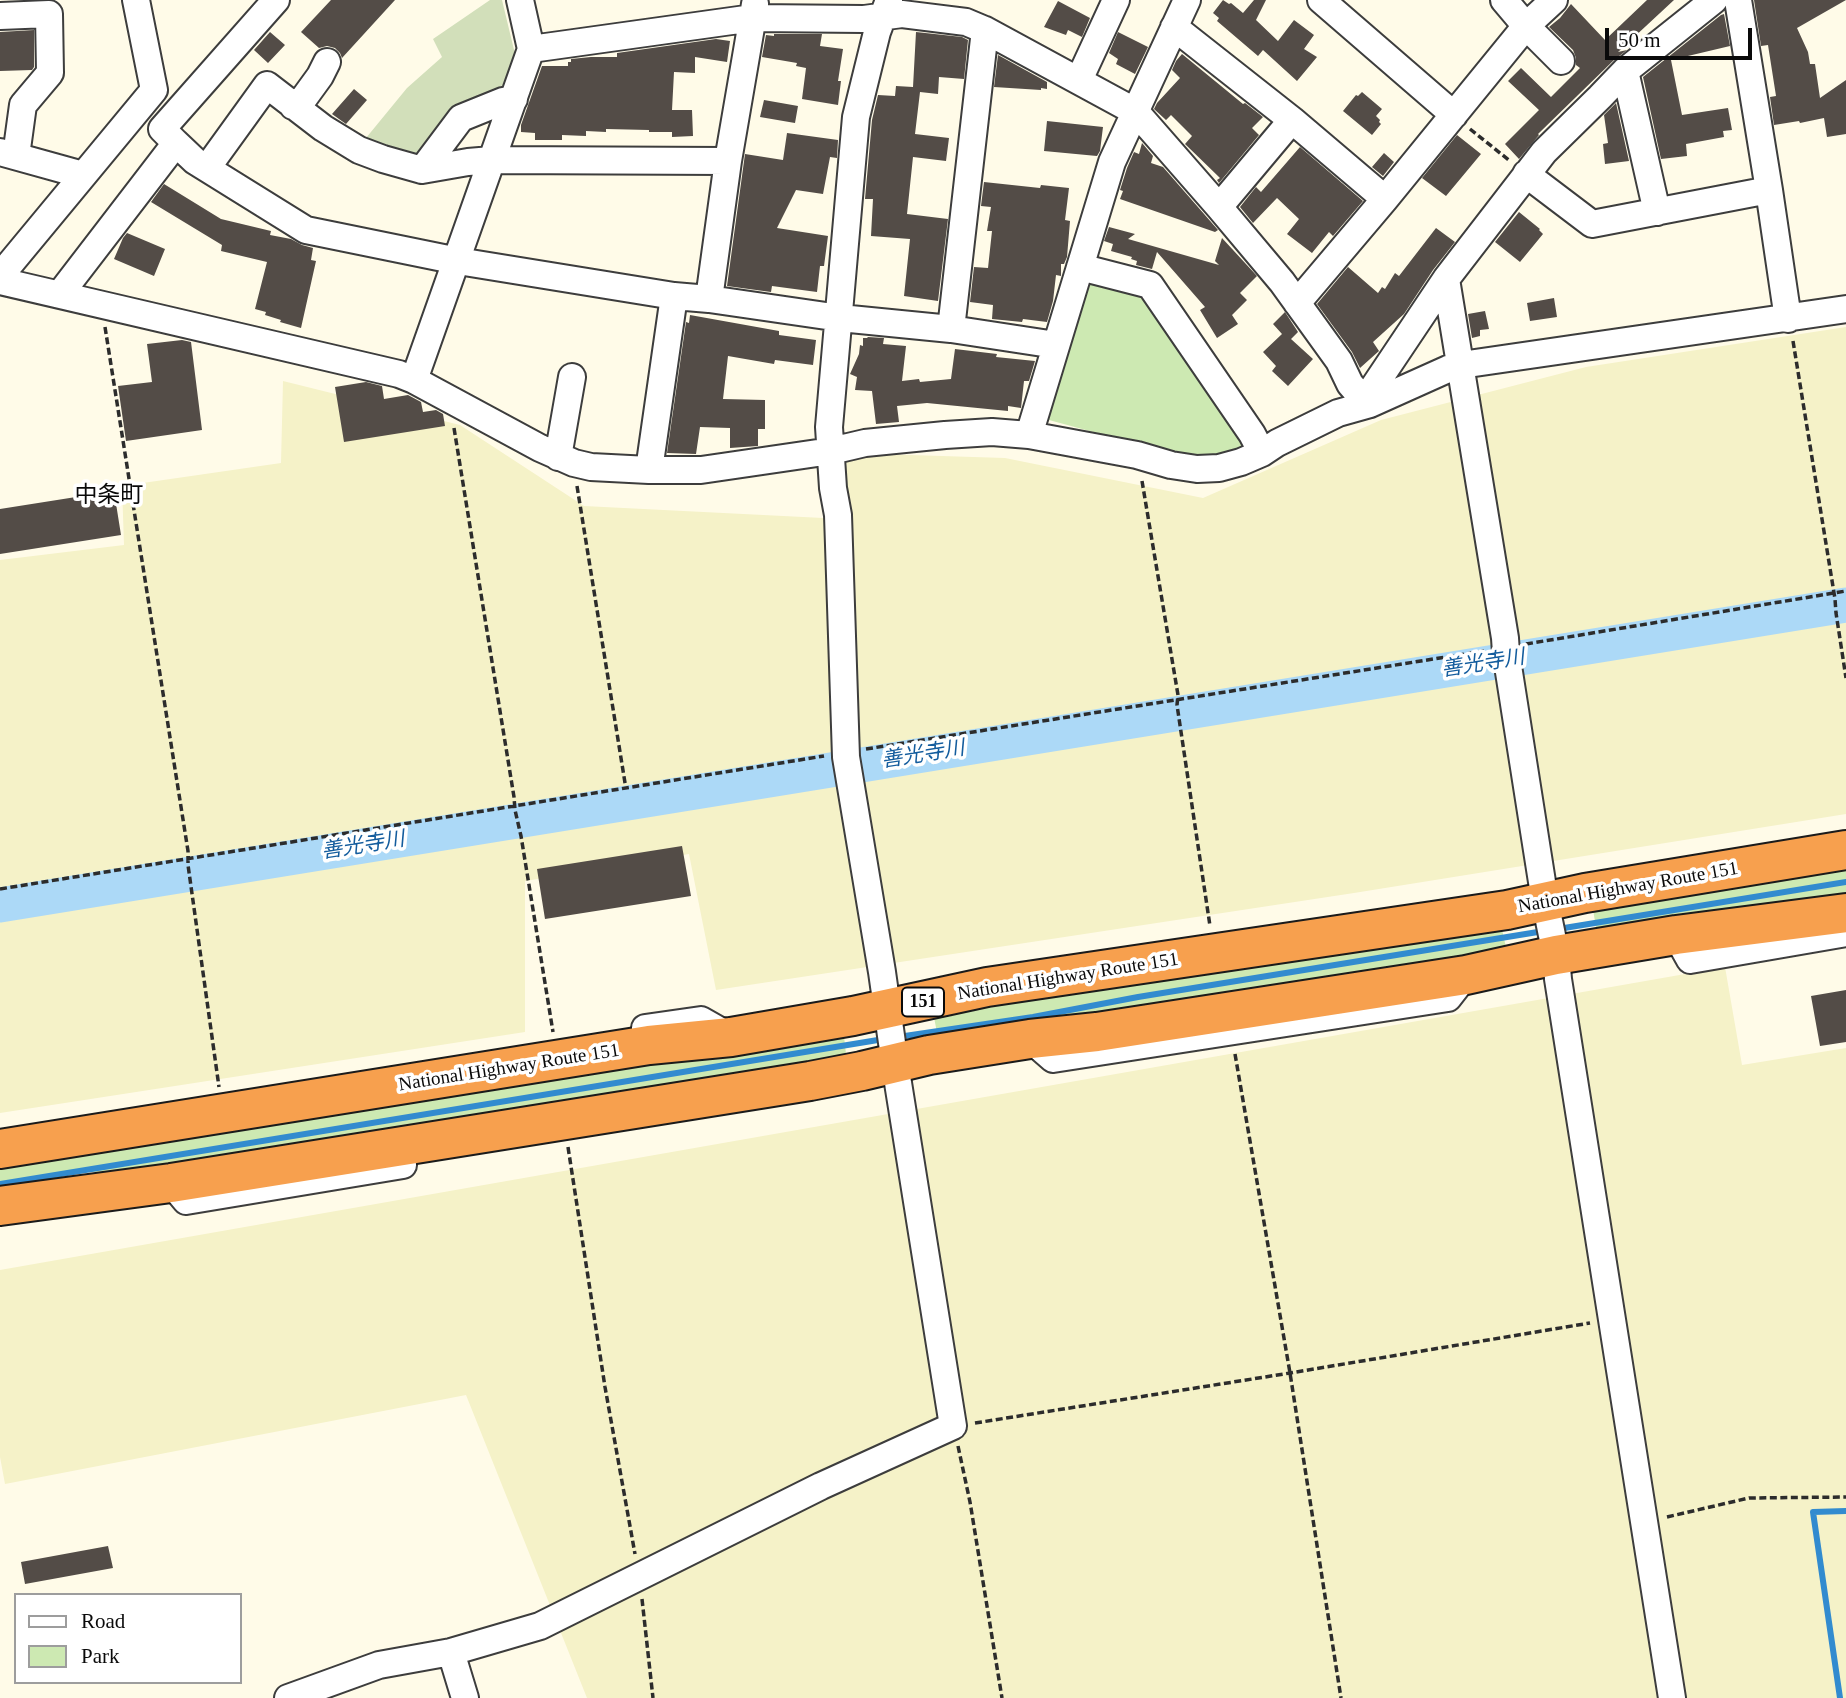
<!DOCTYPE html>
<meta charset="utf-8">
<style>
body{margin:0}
#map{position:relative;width:1846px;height:1698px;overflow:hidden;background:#fffbe8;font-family:"Times New Roman",serif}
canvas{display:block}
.legend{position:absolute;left:14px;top:1593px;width:228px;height:91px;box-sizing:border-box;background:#fff;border:2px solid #9d9d9d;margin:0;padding:9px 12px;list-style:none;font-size:21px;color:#0a0a0a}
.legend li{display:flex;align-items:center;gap:14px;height:35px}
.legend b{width:35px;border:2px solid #9d9d9d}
.scale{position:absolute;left:1605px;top:28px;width:147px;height:32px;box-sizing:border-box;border:4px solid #0a0a0a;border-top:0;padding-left:9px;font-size:21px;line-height:24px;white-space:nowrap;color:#0a0a0a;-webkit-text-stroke:5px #fff;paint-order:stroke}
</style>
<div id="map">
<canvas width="1846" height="1698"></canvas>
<ul class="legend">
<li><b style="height:9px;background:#fff"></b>Road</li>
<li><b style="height:19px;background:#cde9b2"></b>Park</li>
</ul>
<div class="scale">50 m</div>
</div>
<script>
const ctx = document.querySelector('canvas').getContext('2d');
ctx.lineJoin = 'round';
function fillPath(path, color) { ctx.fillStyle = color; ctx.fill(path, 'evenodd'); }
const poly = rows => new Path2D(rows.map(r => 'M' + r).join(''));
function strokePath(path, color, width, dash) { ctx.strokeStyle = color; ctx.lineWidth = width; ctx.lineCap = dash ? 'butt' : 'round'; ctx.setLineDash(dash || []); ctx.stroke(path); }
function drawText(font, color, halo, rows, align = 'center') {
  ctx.font = font + ' "Times New Roman","Noto Sans JP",serif'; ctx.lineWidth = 7; ctx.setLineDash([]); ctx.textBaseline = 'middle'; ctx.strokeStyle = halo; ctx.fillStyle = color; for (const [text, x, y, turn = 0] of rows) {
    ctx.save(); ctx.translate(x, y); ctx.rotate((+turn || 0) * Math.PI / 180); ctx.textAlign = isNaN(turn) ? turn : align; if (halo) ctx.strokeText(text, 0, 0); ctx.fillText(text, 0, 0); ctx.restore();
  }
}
const farmland = poly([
 [1846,327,1846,814,1354,893,716,990,689,854,525,881,525,1032,0,1113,0,560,124,545,122,486,281,463,283,381,460,425,584,506,843,519,847,453,1005,458,1203,498,1381,420,1586,367],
 [1725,967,1742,1065,1846,1048,1846,1698,587,1698,466,1395,5,1484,0,1457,0,1270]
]);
const green = poly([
 [1083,281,1140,289,1245,438,1241,448,1220,455,1206,457,1174,454,1049,420,1046,414],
 [1846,863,1846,900,1597,933,1592,904],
 [1501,925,1507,952,938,1038,933,1012],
 [844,1036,847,1063,190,1169,63,1173,0,1185,0,1162,610,1062]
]);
const cemetery = poly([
 [490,0,502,0,515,54,503,85,461,109,414,162,366,138,407,88,442,57,433,39]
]);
const stream = poly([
 [1558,929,1846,882],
 [898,1037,1033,1017,1138,997,1544,931],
 [0,1184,884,1039],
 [1840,1698,1813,1512,1846,1511]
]);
const river = poly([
 [0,905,1846,605]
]);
const building = poly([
 [331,0,395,0,342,58,340,53,335,48,327,46,319,48,301,32],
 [1223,0,1229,4,1231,3,1243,13,1254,0,1266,0,1256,20,1278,41,1294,20,1314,35,1304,49,1317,57,1297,81,1263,50,1258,56,1217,21,1219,18,1213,13],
 [1647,0,1674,0,1632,39,1635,43,1629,48,1628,43,1618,52,1627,50,1614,60,1538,134,1539,135,1519,159,1505,144,1539,110,1508,81,1521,68,1551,97,1580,68,1576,65,1576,58,1573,50,1549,27,1560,18,1571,4,1605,40],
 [1754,0,1846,0,1797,28,1808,52,1810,64,1815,64,1820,98,1846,80,1846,134,1827,137,1824,118,1800,123,1799,121,1774,125,1770,97,1776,96,1768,45,1761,46],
 [1058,1,1090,18,1082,37,1068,30,1066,35,1044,27],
 [1724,14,1730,46,1671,60,1682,115,1728,108,1732,130,1723,131,1724,137,1686,144,1687,156,1661,159,1643,77,1721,15],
 [34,30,34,67,32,70,0,71,0,32],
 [270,32,285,45,268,63,254,50],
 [916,32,962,37,968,40,964,79,939,77,938,94,920,92,915,134,949,138,946,161,913,157,907,214,948,219,938,301,904,296,910,239,871,236,873,199,865,199,872,120,878,95,895,96,896,86,913,87],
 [1118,32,1148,47,1135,74,1116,64,1118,59,1109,53],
 [774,34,822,34,820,46,843,49,838,81,841,81,838,105,802,99,806,68,796,66,797,63,762,57,766,35,774,36],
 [716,39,730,41,727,62,695,57,695,73,674,72,672,110,692,110,693,136,672,137,672,132,649,132,649,130,606,129,606,132,586,131,586,136,562,135,562,140,535,140,535,133,521,132,521,125,542,66,568,66,568,62,571,62,571,59,591,57,617,57,617,53],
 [1182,54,1243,104,1245,103,1263,117,1252,128,1259,135,1219,183,1217,180,1220,178,1185,144,1192,136,1171,115,1166,120,1154,109,1157,103,1180,78,1172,70,1176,61],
 [998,55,1047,82,1047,89,1041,88,1041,90,994,87],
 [354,89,367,100,346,124,332,114],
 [1362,92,1382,109,1376,116,1380,120,1379,122,1381,124,1372,135,1343,111,1356,95,1358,96],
 [764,100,798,106,795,123,760,117],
 [1616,103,1629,161,1605,164,1603,144,1608,143,1604,115],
 [1047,121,1103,127,1100,151,1097,156,1044,151],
 [787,133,838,140,837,158,830,157,823,194,796,190,777,228,828,236,824,266,820,266,817,292,772,286,771,292,727,286,745,154,783,160],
 [1457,135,1481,154,1446,196,1422,178],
 [1142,143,1153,156,1151,163,1163,167,1218,230,1215,232,1120,199,1123,191,1120,190,1127,168,1134,152,1139,154],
 [1300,147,1363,201,1333,236,1329,232,1312,253,1287,234,1299,219,1277,198,1253,223,1240,207,1256,187,1261,192],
 [1384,153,1394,162,1383,176,1372,167],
 [984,182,1040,188,1041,185,1069,188,1065,220,1070,221,1067,257,1064,264,1061,264,1061,276,1056,275,1053,301,1047,322,1023,319,1022,322,992,319,993,305,970,302,974,267,988,268,992,231,987,231,991,207,981,206],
 [164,184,221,219,271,231,270,235,291,239,302,245,313,248,311,260,316,261,301,328,280,322,281,320,265,315,266,312,255,309,267,262,221,251,222,245,151,202],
 [1519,212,1540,229,1539,230,1543,234,1520,262,1495,242],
 [1109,227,1135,234,1128,239,1219,265,1215,261,1222,238,1257,276,1240,293,1247,300,1232,315,1238,324,1217,338,1200,310,1205,307,1157,252,1152,269,1136,265,1137,261,1131,259,1132,257,1111,251,1113,244,1104,241],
 [1436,228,1455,242,1433,270,1404,314,1373,342,1379,351,1360,368,1352,352,1317,304,1348,267,1378,293,1382,287,1385,289,1395,273,1399,276],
 [127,233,165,249,154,276,114,259,123,238],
 [1554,298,1557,317,1530,321,1527,303],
 [1485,311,1489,329,1480,330,1480,336,1472,338,1468,314],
 [1285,312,1298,332,1291,339,1313,359,1288,386,1272,371,1276,366,1263,352,1282,334,1273,324],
 [690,315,779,331,779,335,816,340,813,365,775,360,774,364,728,356,723,399,765,400,765,429,758,429,758,446,730,448,730,428,700,427,696,454,667,453,686,322,689,323],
 [868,337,884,338,883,344,906,346,902,381,919,379,920,382,951,379,955,349,997,354,996,357,1035,361,1029,381,1024,381,1021,408,1008,406,1008,411,927,403,897,406,899,422,876,424,872,391,855,390,857,377,850,374,859,354,860,345,863,346,863,338,867,338],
 [182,340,191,342,202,430,126,441,118,386,152,382,147,344],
 [366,382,382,386,384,399,408,395,421,402,423,412,436,410,443,414,445,426,344,442,335,387],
 [114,491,121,535,0,554,0,509],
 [682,846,691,896,545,919,537,869],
 [1846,990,1846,1042,1820,1046,1811,996],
 [108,1546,113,1568,25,1584,21,1562]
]);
const path = poly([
 [1470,129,1510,161],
 [105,327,188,851,188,865,219,1087],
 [1793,341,1835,599,1836,613,1846,678],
 [454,428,514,797,515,810,521,836,553,1032],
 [1142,481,1178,695,1177,705,1210,926],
 [577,486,626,789],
 [1526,644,1846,591],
 [866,749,1484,651],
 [0,889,824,756],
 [1235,1054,1290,1373,1341,1698],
 [568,1147,605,1387,635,1554],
 [975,1423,1290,1373,1590,1323],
 [958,1446,970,1502,1002,1698],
 [1667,1517,1749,1498,1846,1497],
 [642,1599,653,1698]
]);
const minor = poly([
 [1321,0,1454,115],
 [1504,0,1526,26,1561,61],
 [1738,0,1769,190,1788,319],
 [0,16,49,14,50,73,23,105,16,156],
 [1174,27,1292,120,1385,199],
 [531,49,753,18,864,19,902,14,966,22,985,30,1136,112,1219,207,1282,282,1339,361,1350,384,1357,392,1370,404],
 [1625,71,1657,212],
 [1079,80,1116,0],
 [293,106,304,98,320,76,327,62],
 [177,144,162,129,276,0],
 [0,152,83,175],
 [207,168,267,85,323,128,359,150,383,159,422,170,468,162,492,160,728,161],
 [422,170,461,118,503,101,514,99],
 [1526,174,1592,224,1769,190],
 [1219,207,1292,120],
 [1080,267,1150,285,1252,434,1262,453],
 [0,276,154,90,136,0],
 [1446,279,1505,638,1506,653,1545,901,1556,955,1558,979,1672,1698],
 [0,281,399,374,414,380,540,448,574,463,591,467,649,470,701,470,831,451,865,443,945,435,992,432,1029,435,1137,455,1171,465,1197,469,1219,468,1241,462,1262,453,1277,443,1338,413,1370,404,1448,369,1461,365,1846,309],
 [60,294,176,143,195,161,306,230,458,261,674,296,709,299,840,318,951,329,1056,345],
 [709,299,728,161,755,4],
 [1297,303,1385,199,1526,26,1554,0],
 [951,329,985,30],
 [414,380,531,49,520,0],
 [1370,404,1371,391,1446,279,1544,152,1600,97,1625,71,1714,0],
 [1029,435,1112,162,1187,0],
 [558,457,572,377],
 [649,470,674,296],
 [1676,935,1690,960,1846,933],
 [645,1028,701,1020,731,1037],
 [1030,1039,1053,1059,1448,998,1466,975],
 [171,1183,186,1201,403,1165],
 [451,1652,465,1698],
 [288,1698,379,1665,451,1652,540,1626,821,1486,953,1426,895,1064,882,972,846,757,838,515,833,488,829,427,856,117,877,32,889,0]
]);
const highway = poly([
 [0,1149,649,1045,731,1037,853,1016,987,987,1507,910,1585,893,1846,850],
 [0,1206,171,1183,810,1081,862,1071,929,1055,1030,1039,1097,1032,1466,975,1556,955,1676,935,1846,913]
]);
const shields = [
 [923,1002,42]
];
const shieldNames = [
 ["151",923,1002]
];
const streetNames = [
 ["National Highway Route 151",1628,888,-10],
 ["National Highway Route 151",1068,977,-9],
 ["National Highway Route 151",509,1068,-9]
];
const waterNames = [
 ["善光寺川",1483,664,-9],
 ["善光寺川",923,755,-9],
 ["善光寺川",363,846,-9]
];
const quarterNames = [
 ["中条町",109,496]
];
fillPath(farmland, '#f5f2c8');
fillPath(green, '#cde9b2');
fillPath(cemetery, '#d2dfba');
strokePath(stream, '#328bcf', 6);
strokePath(river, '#acd9f7', 35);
fillPath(building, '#534c47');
strokePath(minor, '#3d3d3d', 30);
strokePath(highway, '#1b1b1b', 42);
strokePath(path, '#2c2c2c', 3.5, [7, 3.5]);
strokePath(minor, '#fff', 26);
strokePath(highway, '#f7a04e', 38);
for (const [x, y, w] of shields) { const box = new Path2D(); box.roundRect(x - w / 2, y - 14.5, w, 29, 5); ctx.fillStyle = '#fff'; ctx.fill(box); strokePath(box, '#0a0a0a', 2); }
drawText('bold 18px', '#0a0a0a', null, shieldNames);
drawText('19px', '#0a0a0a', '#fff', streetNames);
drawText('italic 21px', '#135c9d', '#fff', waterNames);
drawText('23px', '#0a0a0a', '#fff', quarterNames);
</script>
